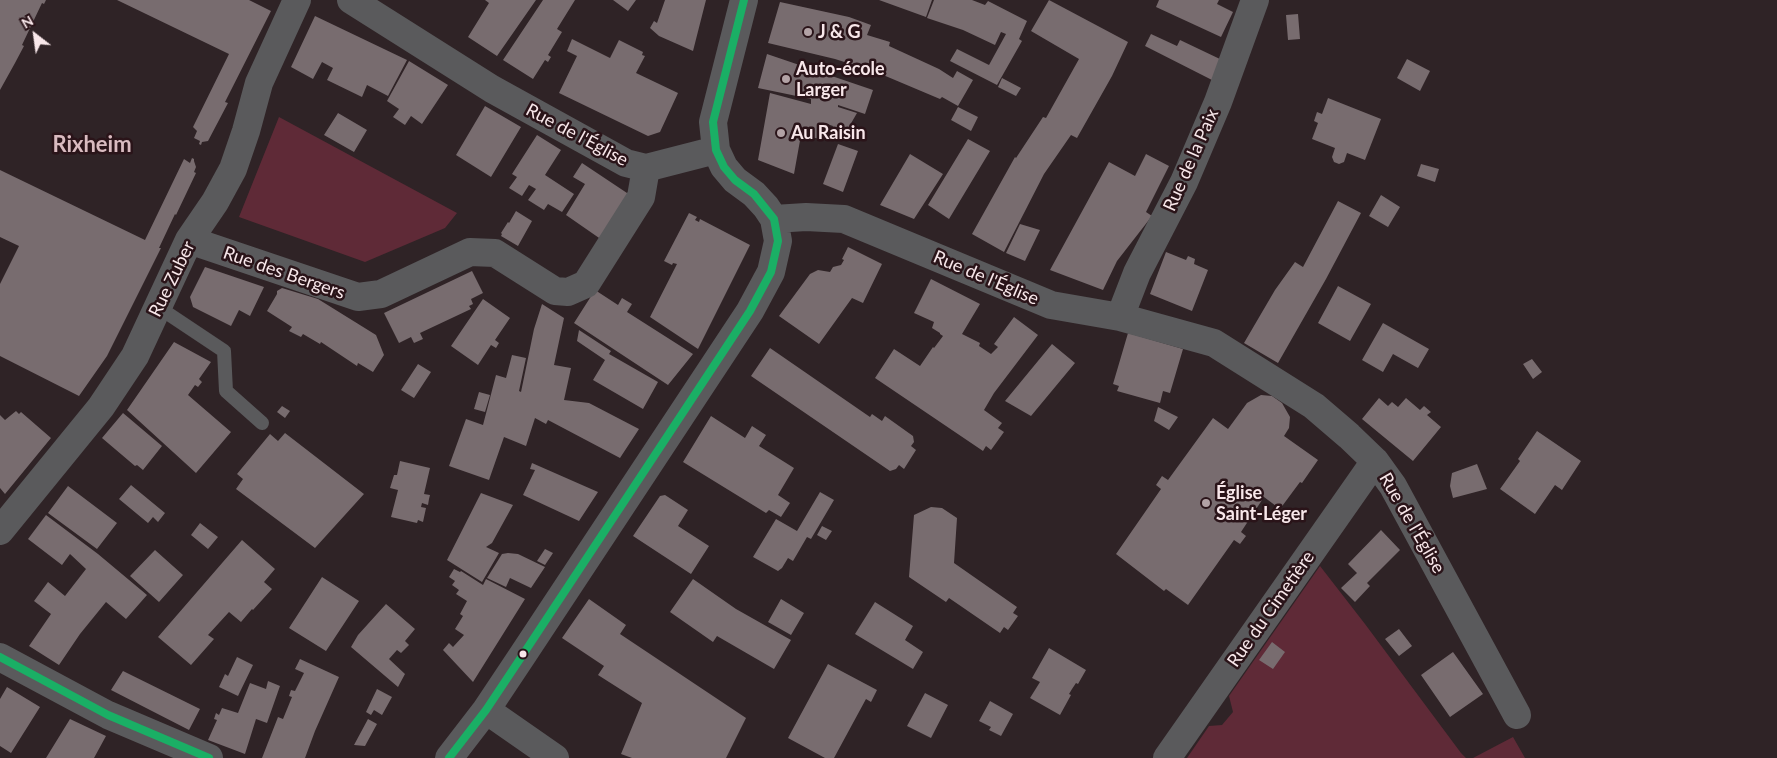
<!DOCTYPE html>
<meta charset="utf-8">
<style>
body{margin:0}
#map{position:relative;width:1777px;height:758px;overflow:hidden;background:#2f2326;font-family:Lato,sans-serif}
canvas{display:block}
.north{position:absolute;left:10px;top:10px;width:50px;height:50px;-webkit-text-stroke:4px #2a1419;paint-order:stroke;rotate:330deg;font-size:14px;font-weight:700;line-height:20px;text-align:center;color:#f8e7ea}
.north::after{content:'';display:block;margin:auto;width:18px;height:22px;background:#f8e7ea;clip-path:polygon(50% 0,100% 100%,50% 72%,0 100%)}
</style>
<div id="map">
<canvas width="1777" height="758"></canvas>
<div class="north">N</div>
</div>
<script>
const ctx = document.querySelector('canvas').getContext('2d');
ctx.lineJoin = 'round';
function fillPath(path, color) { ctx.fillStyle = color; ctx.fill(path, 'evenodd'); }
const poly = rows => new Path2D(rows.map(r => 'M' + r).join(''));
function strokePath(path, color, width, dash) { ctx.strokeStyle = color; ctx.lineWidth = width; ctx.lineCap = dash ? 'butt' : 'round'; ctx.setLineDash(dash || []); ctx.stroke(path); }
function drawText(font, color, halo, rows, align = 'center') {
  ctx.font = font + ' Lato,sans-serif'; ctx.lineWidth = 5; ctx.setLineDash([]); ctx.textBaseline = 'middle'; ctx.strokeStyle = halo; ctx.fillStyle = color; for (const [text, x, y, turn = 0] of rows) {
    ctx.save(); ctx.translate(x, y); ctx.rotate((+turn || 0) * Math.PI / 180); ctx.textAlign = isNaN(turn) ? turn : align; if (halo) ctx.strokeText(text, 0, 0); ctx.fillText(text, 0, 0); ctx.restore();
  }
}
const green = poly([
 [279,117,457,213,445,228,365,262,239,217],
 [1320,566,1365,624,1461,753,1466,758,1187,758,1209,726,1222,725,1233,712,1229,696],
 [1513,737,1525,758,1473,758]
]);
const building = poly([
 [0,0,46,0,44,4,42,3,22,45,24,46,15,63,0,90],
 [117,0,249,0,271,11,225,102,228,103,208,141,202,142,201,145,199,144,200,141,194,138,197,131,193,127,229,54],
 [485,0,536,0,497,56,468,37,489,3],
 [543,0,575,0,557,29,562,32,548,55,551,57,548,62,545,60,533,79,503,60],
 [613,0,636,0,628,11],
 [665,0,706,0,693,51,659,36,650,28,654,21,657,23],
 [879,0,932,0,926,17],
 [934,0,972,0,985,5,988,1,1027,21,1019,39,1022,41,997,85,950,61,957,49,989,65,1006,34,1001,32,995,45,963,30,927,18],
 [1049,0,1128,42,1112,76,1077,138,1071,135,1044,174,1004,252,972,234,1015,157,1016,158,1043,117,1046,118,1079,59,1031,31],
 [1159,0,1219,0,1217,4,1233,12,1221,37,1156,7],
 [780,2,849,17,871,25,867,35,890,42,889,46,939,69,953,78,957,71,973,80,958,106,942,97,940,99,876,72,835,59,768,43],
 [1298,14,1300,39,1288,40,1286,15],
 [315,16,407,60,388,96,367,85,362,97,327,80,333,68,322,62,313,79,291,67],
 [1151,34,1177,46,1180,40,1222,60,1212,80,1145,46],
 [572,39,610,58,619,40,643,52,642,55,645,56,636,73,678,93,660,132,648,136,559,93,577,56,567,51],
 [767,54,873,90,865,114,838,105,838,107,857,113,846,132,832,129,833,126,824,123,820,139,801,135,794,174,758,160,770,93,811,104,811,99,758,88],
 [1407,59,1430,71,1420,91,1397,78],
 [409,61,448,85,422,124,411,116,405,125,393,117,399,109,387,101],
 [1002,78,1021,88,1016,96,998,87],
 [1328,98,1381,119,1365,160,1347,153,1344,162,1339,164,1334,162,1332,157,1335,148,1312,139,1318,123,1314,121,1317,112,1322,114],
 [485,106,521,127,491,177,456,155],
 [958,107,978,117,971,131,951,120],
 [338,113,367,130,354,152,324,135],
 [537,135,561,150,545,175,574,194,562,212,548,204,544,210,528,200,536,189,529,185,522,196,509,188,517,177,512,174],
 [968,139,990,151,949,219,928,205],
 [838,144,858,151,843,192,823,184],
 [910,154,943,174,914,219,880,205],
 [1146,154,1169,166,1146,212,1152,216,1117,261,1103,290,1050,270,1109,162,1135,176],
 [192,158,194,159,194,161,196,167,194,172,196,173,176,215,175,214,159,248,161,248,107,356,79,396,0,356,0,284,19,246,0,237,0,170,145,240,184,159,190,163],
 [582,163,630,195,602,240,566,215,585,184,573,177],
 [1421,164,1439,169,1435,182,1417,176],
 [1381,195,1400,207,1388,227,1369,216],
 [1338,201,1361,213,1326,279,1278,363,1244,343,1275,290,1295,262,1303,267],
 [516,211,532,221,518,246,501,236,502,234,501,233,508,222,509,223],
 [689,213,697,217,695,220,699,222,700,219,750,245,698,349,650,317,677,264,673,263,672,265,664,261],
 [1020,224,1040,230,1025,261,1006,253],
 [848,247,882,264,863,303,852,298,819,344,779,316,810,274,818,270,830,272,833,267,841,265,844,260,842,259],
 [1166,252,1186,260,1188,256,1195,259,1194,264,1208,270,1192,311,1150,294],
 [205,267,264,287,250,316,239,310,231,326,193,307,190,297],
 [472,271,483,293,471,299,473,304,469,306,471,309,420,333,423,339,414,343,411,337,399,343,384,313],
 [931,279,980,304,962,334,980,343,979,346,991,354,998,347,994,344,1014,317,1038,335,994,393,984,410,1002,423,998,428,1004,432,991,450,986,446,983,451,875,378,894,349,920,366,933,347,934,348,943,336,940,334,940,333,932,328,934,322,914,313],
 [1338,286,1371,304,1350,341,1318,323],
 [282,288,318,299,376,335,384,355,373,372,358,363,357,366,321,342,320,344,303,334,301,337,289,331,292,327,267,311,277,294,277,291],
 [595,290,618,305,622,298,632,304,627,312,693,354,668,385,574,323],
 [483,299,510,318,495,340,499,343,496,348,491,345,478,365,451,346],
 [542,304,564,318,554,365,571,368,564,400,589,403,639,429,620,458,548,420,546,424,535,418,526,446,504,437,489,480,449,466,466,419,483,425,496,375,506,378,512,355,526,358,519,391,521,392,534,329],
 [1383,323,1429,349,1418,368,1393,354,1383,372,1362,360],
 [579,330,611,351,609,354,658,382,643,409,593,380,605,360,577,341],
 [1128,333,1183,349,1170,393,1163,391,1160,403,1117,391,1119,386,1113,384],
 [174,342,211,362,199,379,202,382,198,387,195,385,188,395,231,432,196,473,127,410],
 [1052,344,1075,363,1031,416,1005,401],
 [770,348,870,417,872,414,882,421,885,416,913,436,914,442,911,446,916,450,904,469,899,465,896,469,890,471,751,376],
 [1532,359,1542,372,1533,379,1523,364],
 [418,364,431,372,414,398,401,390],
 [479,392,490,395,485,412,474,409],
 [1261,395,1272,396,1282,403,1290,417,1289,428,1284,436,1318,460,1302,483,1300,482,1280,509,1264,497,1241,532,1246,536,1240,544,1234,540,1188,605,1166,589,1164,591,1116,554,1161,489,1156,485,1162,476,1168,480,1213,418,1228,429,1247,403],
 [1379,398,1388,406,1392,402,1398,407,1406,398,1420,410,1424,406,1431,412,1427,415,1441,427,1413,461,1362,419],
 [282,406,290,411,285,418,277,412],
 [1158,407,1178,417,1169,430,1154,421],
 [16,411,19,414,21,412,51,438,5,494,0,488,0,415,5,420],
 [123,413,162,446,143,470,137,465,135,466,102,438],
 [711,416,745,438,752,426,766,435,759,446,794,468,778,495,790,503,781,517,769,510,766,513,683,462],
 [1537,431,1581,461,1562,490,1555,485,1535,514,1500,489,1520,461,1518,459],
 [285,433,364,494,315,548,236,489,243,479,237,474,270,434,278,441],
 [400,461,430,468,424,494,430,495,429,499,428,505,422,503,421,507,426,508,423,522,418,520,417,523,391,517,398,490,390,488,394,475,397,475],
 [532,463,598,492,579,521,523,495,535,470,530,469],
 [1477,464,1487,489,1453,498,1450,486,1452,473],
 [131,485,165,513,158,522,153,517,148,523,119,499],
 [68,486,117,523,97,549,48,513],
 [820,492,834,500,811,539,807,537,793,561,788,558,782,568,778,571,753,557,776,519,797,531],
 [481,493,513,505,492,543,486,547,499,553,482,582,447,560],
 [665,495,688,510,678,526,709,546,691,574,633,536,660,496],
 [931,507,942,508,957,518,954,563,1017,607,1013,613,1018,616,1008,630,1004,627,1000,633,949,598,946,602,909,577,914,515],
 [46,515,98,554,147,595,126,619,106,602,80,634,59,665,29,646,51,614,34,601,48,582,65,596,86,569,70,554,62,565,28,539],
 [200,523,218,537,208,549,191,535],
 [822,526,832,531,826,540,817,535],
 [1381,530,1400,550,1367,583,1370,586,1355,602,1341,588,1357,573,1348,564],
 [242,540,275,569,264,582,272,589,253,610,252,609,241,622,229,612,208,635,214,639,191,665,158,637],
 [545,549,553,553,545,565,537,561],
 [155,550,183,575,159,602,130,576],
 [508,553,518,554,545,567,531,588,510,578,506,587,487,578,502,554],
 [454,569,460,572,461,571,483,585,486,579,525,599,473,682,443,650,449,643,453,647,464,635,455,629,463,616,460,614,467,601,456,594,459,590,452,585,455,581,449,577],
 [322,577,359,601,326,651,289,628],
 [693,579,736,609,791,640,774,669,717,636,713,642,670,612],
 [589,599,626,625,620,634,746,718,726,758,632,758,621,754,642,703,598,675,604,666,562,638],
 [781,599,804,613,791,635,768,622],
 [875,602,913,626,905,640,923,652,913,669,855,634],
 [386,604,415,629,405,641,409,645,401,653,397,650,389,659,405,674,398,687,351,647,358,635],
 [1399,629,1412,646,1399,656,1385,639],
 [1272,642,1285,652,1273,669,1259,660],
 [1049,648,1086,670,1078,684,1076,683,1072,689,1069,694,1071,695,1060,715,1030,698,1040,682,1032,678],
 [1453,652,1483,694,1450,717,1421,675],
 [237,657,253,665,238,696,219,687,225,674,228,676],
 [300,659,339,677,315,731,305,758,262,758,278,717,283,719,292,697,289,696,291,690,295,691,304,673,295,669],
 [828,664,877,690,871,702,866,699,834,758,825,758,788,738],
 [123,671,200,709,189,730,111,690],
 [268,681,280,686,267,723,256,719,245,754,208,740,217,720,214,719,216,713,219,715,222,708,238,713,250,683,266,689],
 [7,687,40,707,11,753,0,746,0,699],
 [377,689,392,697,382,715,374,710,371,715,366,712],
 [925,693,948,705,931,738,907,726],
 [990,701,1013,714,1001,736,989,730,991,727,979,721],
 [70,719,106,736,94,758,46,758],
 [368,719,377,724,365,746,354,745]
]);
const service = poly([
 [158,307,224,351,226,391,262,423]
]);
const minor = poly([
 [351,0,492,89,626,163,646,168,716,150],
 [774,219,806,217,844,219,1051,305,1120,317,1214,343,1314,406,1349,436,1375,461,1393,486,1517,715],
 [189,240,358,297,381,294,470,252,495,253,555,291,568,292,586,284,641,197,646,168],
 [1120,317,1137,273,1184,182,1218,102,1255,0],
 [0,531,101,407,135,356,189,240,215,202,233,169,246,131,259,83,297,0],
 [0,657,108,715,209,758],
 [486,710,555,758],
 [449,758,486,710,522,656,750,311,771,272,778,241,774,219,766,207,754,194,735,180,724,167,716,150,713,122,744,0],
 [1167,758,1375,461]
]);
const bus1 = poly([
 [0,657,108,715,209,758],
 [449,758,486,710,522,656,750,311,771,272,778,241,774,219,754,194,735,180,724,167,716,150,713,122,744,0]
]);
const markers = [
 [808,32,5,"#b2a2a5"],
 [786,79,5,"#b2a2a5"],
 [781,133,5,"#b2a2a5"],
 [1206,503,5,"#b2a2a5"],
 [523,654,4.5,"#f8e7ea"]
];
const poiNames = [
 ["J & G",818,32],
 ["Auto-école",796,69],
 ["Larger",796,90],
 ["Au Raisin",791,133],
 ["Église",1216,493],
 ["Saint-Léger",1216,514]
];
const streetNames = [
 ["Rue de l'Église",577,135,28],
 ["Rue de la Paix",1191,160,-66],
 ["Rue des Bergers",284,273,19],
 ["Rue de l'Église",986,278,23],
 ["Rue Zuber",172,279,-64],
 ["Rue de l'Église",1412,523,60],
 ["Rue du Cimetière",1271,609,-55]
];
const districtNames = [
 ["Rixheim",92,145]
];
fillPath(green, '#5f2a37');
fillPath(building, '#786c6f');
strokePath(service, '#5a5a5c', 14);
strokePath(minor, '#5a5a5c', 28);
strokePath(bus1, '#1aaf65', 8);
for (const [x, y, r, color] of markers) { const dot = new Path2D(); dot.arc(x, y, r, 0, 2 * Math.PI); ctx.fillStyle = color; ctx.fill(dot); strokePath(dot, '#2a1419', 2); }
drawText('bold 18px', '#f8e7ea', '#2a1419', poiNames, 'left');
drawText('18px', '#f8e7ea', '#2a1419', streetNames);
drawText('bold 22px', '#d9bbc0', '#2a1419', districtNames);
</script>
